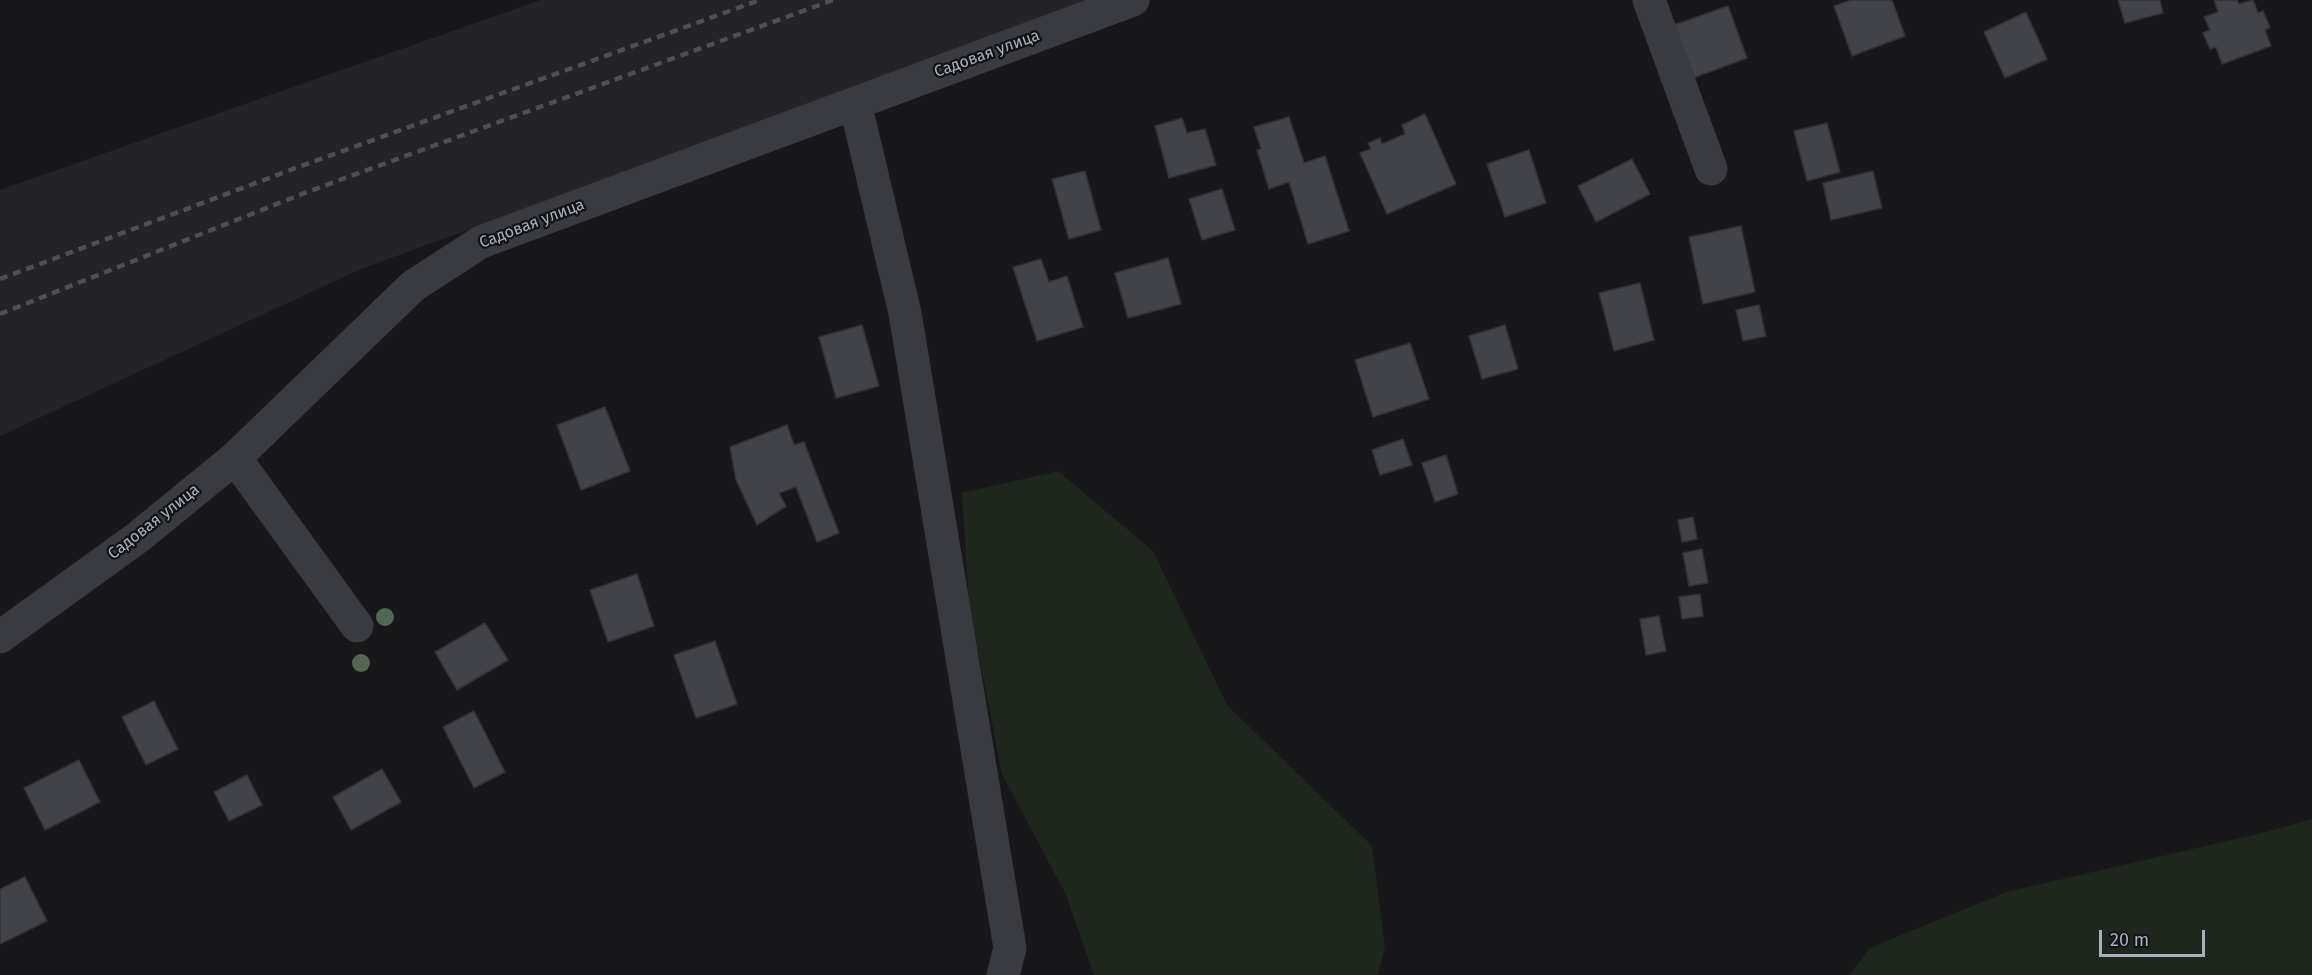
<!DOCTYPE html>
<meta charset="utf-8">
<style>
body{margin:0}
#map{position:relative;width:2312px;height:975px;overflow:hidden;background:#18181b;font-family:"Fira Sans",sans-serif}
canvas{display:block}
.scale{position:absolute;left:2099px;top:930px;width:106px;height:27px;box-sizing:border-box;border:3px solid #aab0bb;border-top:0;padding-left:8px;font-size:18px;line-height:21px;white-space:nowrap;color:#aab0bb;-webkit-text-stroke:4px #131316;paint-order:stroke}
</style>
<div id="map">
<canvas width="2312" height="975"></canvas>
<div class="scale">20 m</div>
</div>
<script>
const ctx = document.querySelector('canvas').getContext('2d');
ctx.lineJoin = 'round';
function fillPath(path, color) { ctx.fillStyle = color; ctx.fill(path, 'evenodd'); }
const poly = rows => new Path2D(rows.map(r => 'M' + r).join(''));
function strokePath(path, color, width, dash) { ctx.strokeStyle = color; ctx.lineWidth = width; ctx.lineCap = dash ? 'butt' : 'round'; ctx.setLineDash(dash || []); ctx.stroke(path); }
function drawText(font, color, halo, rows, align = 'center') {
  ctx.font = font + ' "Fira Sans",sans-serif'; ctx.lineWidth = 4.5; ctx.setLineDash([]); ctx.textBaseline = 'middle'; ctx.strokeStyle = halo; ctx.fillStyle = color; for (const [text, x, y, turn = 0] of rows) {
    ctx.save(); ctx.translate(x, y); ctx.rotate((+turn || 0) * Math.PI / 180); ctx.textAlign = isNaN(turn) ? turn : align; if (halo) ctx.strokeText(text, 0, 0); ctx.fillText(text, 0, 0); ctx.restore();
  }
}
const built = poly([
 [541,0,1098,0,361,269,0,436,0,190]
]);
const green = poly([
 [1058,471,1153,551,1227,705,1372,846,1385,948,1378,975,1094,975,1066,895,1002,774,969,604,962,493],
 [2312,819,2312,975,1849,975,1870,948,2006,892,2266,832]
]);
const building = poly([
 [1851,0,1892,0,1905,36,1852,56,1834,6,1851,0],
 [2118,0,2160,0,2163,13,2125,23,2118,0],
 [2214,0,2237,0,2239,4,2253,0,2258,13,2263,11,2270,27,2265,30,2271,46,2222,64,2216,47,2210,49,2203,33,2210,30,2204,17,2218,12,2214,0],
 [1728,6,1747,58,1693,78,1674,25,1728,6],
 [2026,12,2047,59,2005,78,1984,32,2026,12],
 [1425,114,1456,184,1387,214,1360,153,1371,149,1368,143,1380,138,1382,144,1405,134,1402,125,1425,114],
 [1289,117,1304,163,1325,156,1349,231,1308,244,1289,182,1269,189,1257,150,1261,149,1254,127,1289,117],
 [1182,118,1187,133,1205,129,1216,165,1169,178,1155,126,1182,118],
 [1827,123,1840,172,1807,181,1794,131,1827,123],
 [1529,150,1546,203,1505,217,1487,164,1529,150],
 [1632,159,1650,194,1596,222,1578,186,1632,159],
 [1085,171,1101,230,1069,239,1052,179,1085,171],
 [1873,171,1882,208,1831,220,1823,183,1873,171],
 [1222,189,1235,230,1202,240,1189,199,1222,189],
 [1741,226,1755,292,1703,304,1689,237,1741,226],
 [1168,258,1181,304,1128,318,1115,273,1168,258],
 [1041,259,1049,282,1067,276,1083,327,1037,341,1013,267,1041,259],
 [1640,283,1654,340,1614,351,1599,293,1640,283],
 [1759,305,1766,336,1743,341,1736,310,1759,305],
 [862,325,879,386,836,398,819,337,862,325],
 [1505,325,1518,369,1482,379,1469,336,1505,325],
 [1410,343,1429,399,1373,417,1355,360,1410,343],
 [605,407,630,471,581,490,557,425,605,407],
 [787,425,794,445,804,442,839,533,817,542,796,487,779,493,786,506,757,525,736,480,730,447,787,425],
 [1403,439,1412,465,1380,475,1372,450,1403,439],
 [1446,455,1458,494,1435,502,1422,463,1446,455],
 [1693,517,1697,539,1682,542,1678,520,1693,517],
 [1702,549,1708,583,1689,586,1683,553,1702,549],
 [637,574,654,626,608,642,590,590,637,574],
 [1700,594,1703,616,1682,619,1679,597,1700,594],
 [1659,616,1666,651,1646,655,1640,619,1659,616],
 [485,623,508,660,457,690,435,652,485,623],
 [715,641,737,704,696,718,674,655,715,641],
 [154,701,178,749,146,765,122,717,154,701],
 [474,711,505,772,474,788,443,727,474,711],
 [79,760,100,802,45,830,24,788,79,760],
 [382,769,401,802,351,830,333,797,382,769],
 [247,775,262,805,229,821,214,792,247,775],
 [25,877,47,921,0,944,0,889,25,877]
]);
const minor = poly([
 [1649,0,1711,169],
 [855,103,905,313,1010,948,1003,975],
 [235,458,357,626],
 [0,637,137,538,235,458,413,286,481,242,1133,0]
]);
const rail = poly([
 [0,279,301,166,760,0],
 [0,314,307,192,833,0]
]);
const trees = [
 [385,617],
 [361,663]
];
const streetNames = [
 ["Садовая улица",987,54,-20],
 ["Садовая улица",532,224,-21],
 ["Садовая улица",154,522,-38]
];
fillPath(built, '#242428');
fillPath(green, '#1e261e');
fillPath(building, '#424348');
strokePath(building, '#323237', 1.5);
strokePath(minor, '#393b40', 33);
strokePath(rail, '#4c4f55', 4.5, [8, 6]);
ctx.fillStyle = '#516753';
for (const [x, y] of trees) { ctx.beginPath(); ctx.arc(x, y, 9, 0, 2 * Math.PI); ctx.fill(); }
drawText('16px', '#aab0bb', '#131316', streetNames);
</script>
